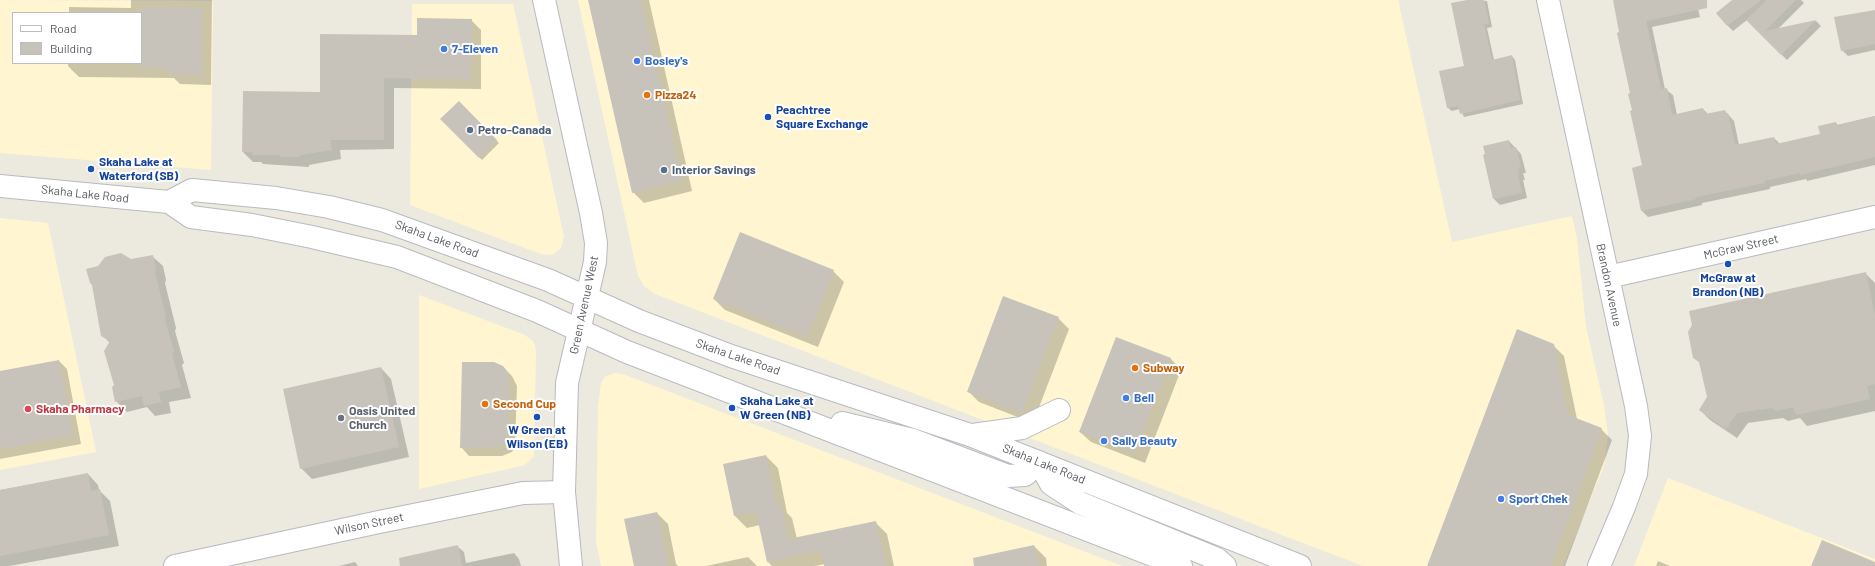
<!DOCTYPE html>
<style>
body{margin:0}
#map{position:relative;width:1875px;height:566px;overflow:hidden;background:#eceade;font-family:Barlow,sans-serif}
canvas{display:block}
.legend{position:absolute;left:12px;top:12px;width:130px;height:52px;box-sizing:border-box;background:#fff;border:1px solid #bcbdc0;margin:0;padding:5px 7px;list-style:none;font-size:12px;color:#585b61}
.legend li{display:flex;align-items:center;gap:8px;height:20px}
.legend b{width:20px;border:1px solid #bcbdc0}
</style>
<div id="map">
<canvas width="1875" height="566"></canvas>
<ul class="legend">
<li><b style="height:5px;background:#fff"></b>Road</li>
<li><b style="height:11px;background:#c7c3bb"></b>Building</li>
</ul>
</div>
<script>
const ctx = document.querySelector('canvas').getContext('2d');
ctx.lineJoin = 'round';
function fillPath(path, color) { ctx.fillStyle = color; ctx.fill(path, 'evenodd'); }
const poly = rows => new Path2D(rows.map(r => 'M' + r).join(''));
function strokePath(path, color, width, dash) { ctx.strokeStyle = color; ctx.lineWidth = width; ctx.lineCap = dash ? 'butt' : 'round'; ctx.setLineDash(dash || []); ctx.stroke(path); }
function drawText(font, color, halo, rows, align = 'center') {
  ctx.font = font + ' Barlow,sans-serif'; ctx.lineWidth = 4; ctx.setLineDash([]); ctx.textBaseline = 'middle'; ctx.strokeStyle = halo; ctx.fillStyle = color; for (const [text, x, y, turn = 0] of rows) {
    ctx.save(); ctx.translate(x, y); ctx.rotate((+turn || 0) * Math.PI / 180); ctx.textAlign = isNaN(turn) ? turn : align; if (halo) ctx.strokeText(text, 0, 0); ctx.fillText(text, 0, 0); ctx.restore();
  }
}
const commercial = poly([
 [0,0,213,1,211,170,0,153],
 [13,13,141,13,141,63,13,63],
 [578,0,1398,0,1452,242,1572,216,1577,239,1586,327,1604,406,1608,435,1604,466,1563,566,1363,566,655,294,644,286,638,276],
 [412,4,513,4,564,237,561,248,554,254,549,255,541,254,410,205],
 [0,218,48,223,96,452,0,470],
 [419,295,525,335,534,342,536,351,534,448,534,456,525,465,419,489],
 [614,373,623,374,1122,566,601,566,596,541,598,407,601,383,605,377],
 [1668,478,1875,559,1875,566,1634,566]
]);
const shadow = poly([
 [131,0,212,0,211,85,180,84,174,78,79,77,68,66,68,63,141,63,141,13,69,13,69,7,131,8],
 [589,0,649,0,692,191,644,203,633,192],
 [1472,0,1487,1,1492,27,1487,28,1494,60,1512,56,1515,60,1523,104,1464,117,1460,109,1452,111,1448,108,1465,66],
 [1614,0,1696,0,1700,17,1652,27,1665,89,1673,95,1677,115,1703,109,1709,115,1725,111,1734,121,1739,145,1774,138,1780,144,1821,134,1836,123,1838,125,1875,116,1875,165,1807,181,1806,179,1770,187,1770,189,1702,203,1702,205,1648,217,1642,211,1633,168,1643,166],
 [1734,0,1801,0,1804,3,1777,30,1816,21,1821,26,1787,60,1747,20,1733,31,1728,26,1718,13],
 [1875,11,1875,50,1848,56,1842,50],
 [471,20,481,30,481,89,394,88,394,149,340,150,341,159,309,165,309,167,263,164,261,162,253,162,243,152,244,92,321,93,418,36],
 [459,102,499,143,482,160,442,119],
 [1509,141,1521,154,1526,173,1523,173,1525,180,1523,180,1527,198,1500,205,1494,199,1484,155],
 [152,256,163,266,166,280,165,283,176,328,175,331,184,363,182,365,191,398,169,402,171,413,155,416,147,407,127,412,116,401,110,343,102,335,131,260],
 [833,271,844,282,818,347,725,310,714,299],
 [1865,273,1875,283,1875,411,1807,426,1800,418,1788,421,1783,418,1748,423,1737,438,1710,420,1700,410,1708,397,1701,364,1694,357],
 [1058,318,1069,329,1033,423,979,402,968,391],
 [1116,338,1171,359,1181,370,1145,463,1091,442,1080,432],
 [1553,345,1564,356,1577,419,1601,429,1612,440,1565,566,1428,566],
 [59,361,67,369,81,444,0,459,0,372],
 [503,367,512,376,517,386,515,447,512,452,502,456,469,456,461,447],
 [381,368,391,379,409,457,312,479,301,468],
 [766,456,778,468,787,513,792,518,797,539,875,522,887,534,894,566,825,566,825,564,815,566,772,566,768,562,760,525,747,528,735,516],
 [88,474,98,485,99,490,110,501,119,546,9,566,0,566,0,490],
 [657,513,668,524,676,564,678,566,635,566],
 [1034,546,1046,558,1047,566,1006,566],
 [458,547,464,552,466,563,514,553,519,559,521,566,420,566],
 [748,557,757,566,706,566],
 [1658,561,1670,566,1656,566],
 [355,562,358,566,339,566]
]);
const building = poly([
 [588,0,641,0,682,181,632,193],
 [1467,0,1484,0,1489,23,1484,24,1492,60,1512,55,1520,100,1460,114,1458,106,1447,108,1439,71,1464,66,1451,3],
 [1613,0,1707,0,1707,8,1646,21,1661,89,1667,88,1672,115,1703,108,1705,114,1725,110,1726,114,1728,113,1735,145,1774,137,1776,144,1820,134,1818,126,1836,122,1837,125,1875,116,1875,157,1800,175,1800,173,1764,181,1765,183,1696,197,1696,199,1641,211,1632,168,1642,165,1630,111,1632,110,1628,94,1630,93,1617,33,1619,32],
 [1732,0,1761,0,1727,26,1716,13],
 [1767,0,1796,0,1765,31,1816,20,1781,55,1746,20],
 [141,7,202,8,201,75,168,74,168,68,141,68],
 [1875,10,1875,44,1841,51,1834,17],
 [417,18,472,19,471,79,384,78,384,140,330,140,332,150,300,155,300,157,280,157,280,155,252,155,252,152,242,152,243,91,320,92,320,34,417,35],
 [459,101,497,140,479,158,440,119],
 [1509,140,1511,148,1516,147,1521,167,1518,168,1519,174,1518,175,1522,193,1493,199,1483,155,1485,154,1483,146],
 [740,232,834,270,807,337,713,299],
 [121,253,131,259,153,255,156,269,155,272,166,317,165,320,174,351,172,354,181,387,159,392,161,402,144,406,142,396,115,402,112,387,114,385,104,351,110,341,101,336,92,285,90,283,86,269,98,266,105,257],
 [1866,272,1875,316,1875,384,1867,386,1870,399,1796,415,1793,407,1776,411,1772,408,1737,413,1726,429,1699,410,1707,397,1699,362,1693,358,1688,332,1692,325,1689,311],
 [1003,296,1059,317,1022,413,967,392],
 [1517,329,1554,344,1568,415,1602,428,1551,566,1427,566],
 [1116,337,1171,358,1134,453,1079,432],
 [59,360,73,436,0,449,0,371],
 [462,362,494,362,503,366,507,371,509,376,509,433,504,444,499,447,460,448],
 [381,367,399,447,300,469,283,389],
 [766,455,777,506,781,505,788,539,876,521,885,566,824,566,821,551,767,562,756,512,734,516,723,464],
 [88,473,91,491,100,489,109,535,0,556,0,490],
 [657,512,668,566,634,566,624,519],
 [1822,540,1875,562,1875,566,1811,566],
 [458,545,462,566,400,566,399,558],
 [1034,545,1039,566,974,566,973,558]
]);
const minor = poly([
 [1548,0,1636,406,1640,436,1636,474,1624,507,1599,566],
 [1608,277,1875,217],
 [175,566,379,522,523,493,564,492]
]);
const tertiary = poly([
 [544,0,591,213,596,243,595,262,567,383,564,492,571,566]
]);
const secondary = poly([
 [0,186,169,202,191,217,252,225,312,237,397,257,537,311,627,352,1181,566],
 [169,202,192,190,276,198,329,207,382,220,548,280,639,321,731,356,970,435,1300,566],
 [842,423,913,440,1008,476,1025,475,1039,462],
 [973,435,1022,428,1059,410],
 [1039,462,1051,484,1080,503,1217,559,1225,566]
]);
const markers = [
 [444,49,4,"#3f7fe0"],
 [637,61,4,"#3f7fe0"],
 [647,95,4,"#e8710a"],
 [768,117,4,"#1a4fb4"],
 [470,130,4,"#5c6f8a"],
 [91,169,4,"#1a4fb4"],
 [664,170,4,"#5c6f8a"],
 [1728,264,4,"#1a4fb4"],
 [1135,368,4,"#e8710a"],
 [1126,398,4,"#3f7fe0"],
 [485,404,4,"#e8710a"],
 [732,408,4,"#1a4fb4"],
 [28,409,4,"#e0444e"],
 [537,417,4,"#1a4fb4"],
 [341,418,4,"#6b7280"],
 [1104,441,4,"#3f7fe0"],
 [1501,499,4,"#3f7fe0"]
];
const shopNames = [
 ["7-Eleven",452,49],
 ["Bosley's",645,61],
 ["Bell",1134,398],
 ["Sally Beauty",1112,441],
 ["Sport Chek",1509,499]
];
const foodNames = [
 ["Pizza24",655,95],
 ["Subway",1143,368],
 ["Second Cup",493,404]
];
const transitNames = [
 ["Peachtree",776,110],
 ["Square Exchange",776,124],
 ["Skaha Lake at",99,162],
 ["Waterford (SB)",99,176],
 ["McGraw at",1728,278,"center"],
 ["Brandon (NB)",1728,292,"center"],
 ["Skaha Lake at",740,401],
 ["W Green (NB)",740,415],
 ["W Green at",537,430,"center"],
 ["Wilson (EB)",537,444,"center"]
];
const serviceNames = [
 ["Petro-Canada",478,130],
 ["Interior Savings",672,170]
];
const streetNames = [
 ["Skaha Lake Road",85,194,6],
 ["Skaha Lake Road",437,239,20],
 ["McGraw Street",1741,247,-13],
 ["Brandon Avenue",1609,285,78],
 ["Green Avenue West",584,305,-78],
 ["Skaha Lake Road",738,357,19],
 ["Skaha Lake Road",1044,464,22],
 ["Wilson Street",369,524,-12]
];
const healthNames = [
 ["Skaha Pharmacy",36,409]
];
const worshipNames = [
 ["Oasis United",349,411],
 ["Church",349,425]
];
fillPath(commercial, '#fff6d1');
fillPath(shadow, '#0003');
fillPath(building, '#c7c3bb');
strokePath(minor, '#b7b9bf', 24);
strokePath(tertiary, '#b7b9bf', 24);
strokePath(secondary, '#b7bbc2', 24);
strokePath(minor, '#fff', 22);
strokePath(tertiary, '#fff', 22);
strokePath(secondary, '#fff', 22);
for (const [x, y, r, color] of markers) { const dot = new Path2D(); dot.arc(x, y, r, 0, 2 * Math.PI); ctx.fillStyle = color; ctx.fill(dot); strokePath(dot, '#fff', 1.5); }
drawText('bold 12px', '#366cbe', '#fff', shopNames, 'left');
drawText('bold 12px', '#c56008', '#fff', foodNames, 'left');
drawText('bold 12px', '#164399', '#fff', transitNames, 'left');
drawText('bold 12px', '#4e5e75', '#fff', serviceNames, 'left');
drawText('12px', '#585b61', '#fff', streetNames);
drawText('bold 12px', '#be3a42', '#fff', healthNames, 'left');
drawText('bold 12px', '#5b616d', '#fff', worshipNames, 'left');
</script>
